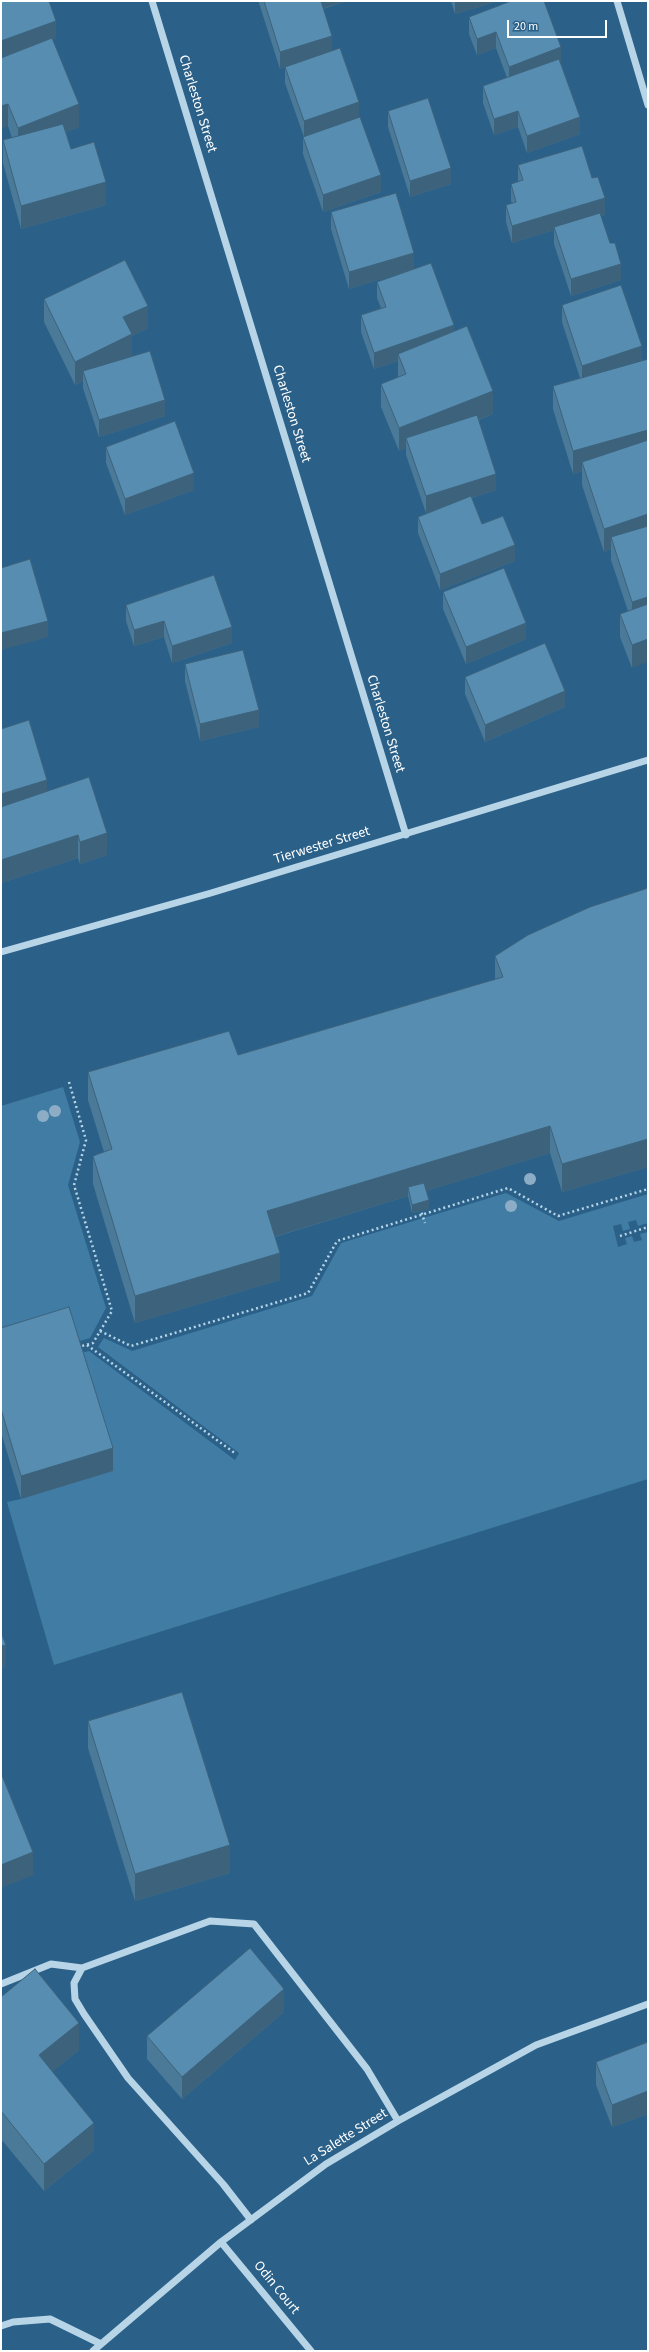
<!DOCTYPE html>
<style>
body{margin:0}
#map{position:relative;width:649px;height:2352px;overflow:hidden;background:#2b6188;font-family:"Source Sans 3",sans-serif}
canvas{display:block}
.frame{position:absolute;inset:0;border:2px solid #fff;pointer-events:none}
.scale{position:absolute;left:507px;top:20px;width:100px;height:18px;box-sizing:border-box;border:2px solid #fff;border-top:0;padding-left:5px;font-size:12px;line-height:14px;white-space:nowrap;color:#fff;-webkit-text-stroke:3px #2b6188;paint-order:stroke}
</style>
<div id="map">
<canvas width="649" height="2352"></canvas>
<div class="frame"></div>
<div class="scale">20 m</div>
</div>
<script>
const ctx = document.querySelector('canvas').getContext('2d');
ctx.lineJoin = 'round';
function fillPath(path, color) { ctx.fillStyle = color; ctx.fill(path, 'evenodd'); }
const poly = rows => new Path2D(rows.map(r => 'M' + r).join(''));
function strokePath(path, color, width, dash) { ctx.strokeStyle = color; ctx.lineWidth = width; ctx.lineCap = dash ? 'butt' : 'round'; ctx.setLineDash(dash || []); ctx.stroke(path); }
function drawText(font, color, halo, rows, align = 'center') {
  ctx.font = font + ' "Source Sans 3",sans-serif'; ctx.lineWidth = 3.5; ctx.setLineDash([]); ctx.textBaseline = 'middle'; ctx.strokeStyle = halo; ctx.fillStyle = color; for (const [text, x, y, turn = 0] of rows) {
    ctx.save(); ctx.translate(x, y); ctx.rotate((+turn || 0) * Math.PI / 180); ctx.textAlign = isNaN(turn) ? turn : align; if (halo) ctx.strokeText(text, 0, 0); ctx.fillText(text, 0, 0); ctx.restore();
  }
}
const green = poly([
 [63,1087,80,1142,68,1185,106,1308,90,1338,73,1343,1,1351,1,1106],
 [506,1193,559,1221,648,1194,648,1223,638,1226,636,1220,628,1222,630,1229,623,1231,621,1224,613,1226,618,1247,627,1244,625,1238,632,1236,634,1242,642,1240,640,1234,648,1232,648,1479,54,1665,7,1502,21,1499,77,1354,89,1351,235,1460,239,1453,98,1347,104,1338,132,1351,312,1296,341,1243]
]);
const path = poly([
 [69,1082,86,1140,74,1185,112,1311,93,1343,78,1347],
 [420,1208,425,1223],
 [620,1236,648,1227],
 [100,1331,131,1346,308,1293,337,1241,508,1188,558,1216,648,1189],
 [87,1345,236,1454]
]);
const minor = poly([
 [152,1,406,835],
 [617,1,648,105],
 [1,952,211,893,648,760],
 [1,1984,51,1964,82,1968],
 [251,2220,223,2184,128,2078,84,2014,75,1999,74,1983,82,1968,210,1921,254,1924,367,2069,398,2121],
 [221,2242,311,2351],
 [1,2326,13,2322,50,2319,101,2344],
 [93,2351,221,2242,326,2164,398,2121,536,2045,648,2004]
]);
const trees = [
 [55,1111],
 [43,1116],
 [530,1179],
 [511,1206]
];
const wall = poly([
 [1,1,56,38,52,39,79,127,66,132,71,149,106,205,21,229,3,163,3,140,12,138,8,126,1,58,28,48,1,57],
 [259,1,347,1,323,9,332,51,359,117,381,192,323,212,303,154,303,137,304,137,285,83,285,67,280,69,259,3],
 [451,1,499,1,455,14],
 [469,17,561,63,580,134,527,153,518,127,494,135,483,103,483,86,507,78,496,48,477,55,469,34],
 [388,111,451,184,410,197,388,127],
 [518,165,592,178,605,215,601,216,621,280,571,296,554,244,554,230,512,243,506,222,506,205,512,203,511,201,511,184,518,182],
 [331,212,414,269,454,331,493,414,479,420,496,490,472,498,482,524,515,561,440,590,418,533,418,517,439,509,426,513,406,455,406,448,399,451,381,407,381,384,398,377,398,361,374,369,361,332,361,315,381,308,377,298,377,282,413,269,349,289,331,229],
 [44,299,148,328,132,336,132,356,165,416,99,437,83,388,83,381,75,385,44,322],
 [562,305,642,346,632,668,620,637,620,614,628,611,611,560,611,549,604,552,582,485,582,471,573,474,553,409,553,386,580,378,562,322],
 [106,447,194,490,125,515,106,463],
 [443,592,526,639,466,664,443,609],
 [126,605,232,643,172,663,164,637,134,646,126,621],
 [185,664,259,727,200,741,185,681],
 [465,677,565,707,485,742,465,694],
 [1,729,47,792,107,855,80,864,78,858,1,883],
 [648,888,648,1167,562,1192,550,1153,426,1191,429,1209,412,1213,408,1196,275,1237,280,1280,135,1323,93,1184,93,1156,104,1152,88,1100,88,1072,238,1055,495,980,495,956],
 [1,1328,113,1471,21,1499,1,1432],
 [88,1721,230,1873,135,1901,88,1748],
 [1,1997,79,2050,52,2072,94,2150,44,2191,1,2139],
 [284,2012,182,2099,147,2059,147,2036],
 [648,2042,648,2114,612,2127,596,2085,596,2062]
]);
const shadedWall = poly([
 [318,1,347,1,318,10],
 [455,1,499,1,455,14],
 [56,21,56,38,1,57,1,41],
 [496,32,496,48,477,55,477,39],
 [332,36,332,52,280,69,280,52],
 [561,47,561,63,509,83,509,67],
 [359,102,359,118,304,138,304,121],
 [8,104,8,126,1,129,1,106],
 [79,104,79,127,18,151,18,128],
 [518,111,518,127,494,135,494,119],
 [580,117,580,134,527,153,527,136],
 [451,168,451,184,410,197,410,181],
 [381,175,381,192,323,212,323,195],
 [106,182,106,205,21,229,21,206],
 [605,198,605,215,555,230,554,227,554,230,512,243,512,226],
 [414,253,414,269,349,289,349,272],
 [621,264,621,280,571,296,571,279],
 [148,306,148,328,132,336,132,357,83,371,83,381,75,385,75,362,123,317],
 [454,325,454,341,398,354,398,361,374,369,374,353],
 [642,346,642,362,582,383,582,366],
 [493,391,493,414,409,447,406,438,406,448,399,451,399,428],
 [165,400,165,416,99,437,99,420],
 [648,430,648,453,582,462,582,471,573,474,573,451],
 [194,473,194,490,125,515,125,499],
 [496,474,496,490,426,513,426,496],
 [648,514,648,537,611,537,611,549,604,552,604,529],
 [515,545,515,561,440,590,440,574],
 [648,597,648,620,632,625,632,602],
 [48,621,48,637,1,650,1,633],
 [164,621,164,637,134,646,134,630],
 [526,623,526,639,466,664,466,647],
 [232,627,232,643,172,663,172,646],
 [648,639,648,662,632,668,632,645],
 [565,691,565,707,485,742,485,725],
 [259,710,259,727,200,741,200,724],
 [47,780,47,796,1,810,1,794],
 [107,833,107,855,80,864,80,842],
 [78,835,78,858,1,883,1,860],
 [550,1126,550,1153,410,1196,408,1187,408,1196,267,1239,267,1211],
 [648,1139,648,1167,562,1192,562,1164],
 [429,1200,429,1209,412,1213,412,1205],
 [280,1253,280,1280,135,1323,135,1296],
 [113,1448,113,1471,21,1499,21,1476],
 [6,1645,6,1667,1,1669,1,1646],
 [230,1845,230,1873,135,1901,135,1874],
 [33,1852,33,1875,1,1888,1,1865],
 [284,1989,284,2012,182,2099,182,2077],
 [79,2023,79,2050,39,2083,39,2055],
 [648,2091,648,2114,612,2127,612,2105],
 [94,2123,94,2150,44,2191,44,2164]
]);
const building = poly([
 [1,1,49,1,56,21,1,41,1,1],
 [264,1,321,1,332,36,280,52,264,1],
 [511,1,544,1,561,47,509,67,496,32,477,39,469,17,511,1],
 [52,38,79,104,18,128,8,104,1,106,1,58,52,38],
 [340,48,359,102,304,121,285,67,340,48],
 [559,59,580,117,527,136,518,111,494,119,483,86,559,59],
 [428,98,451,168,410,181,388,111,428,98],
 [360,117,381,175,323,195,303,137,360,117],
 [63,124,71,149,94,142,106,182,21,206,3,140,63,124],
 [582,146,592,178,598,177,605,198,512,226,506,205,516,202,511,184,523,180,518,165,582,146],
 [396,193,414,253,349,272,331,212,396,193],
 [600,213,610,243,615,243,621,264,571,279,554,227,600,213],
 [125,260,148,306,123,317,132,334,75,362,44,299,125,260],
 [431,263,454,325,374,353,361,315,386,307,377,282,431,263],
 [621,285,642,346,582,366,562,305,621,285],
 [467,326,493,391,399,428,381,384,406,374,398,354,467,326],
 [150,351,165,400,99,420,83,371,150,351],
 [648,359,648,430,573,451,553,386,648,359],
 [477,415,496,474,426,496,406,438,477,415],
 [175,421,194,473,125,499,106,447,175,421],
 [648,440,648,514,604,529,582,462,648,440],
 [471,496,482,524,503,516,515,545,440,574,418,517,471,496],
 [648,526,648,597,632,602,611,537,648,526],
 [30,559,48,621,1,633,1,568,30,559],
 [504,568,526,623,466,647,443,592,504,568],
 [214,575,232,627,172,646,164,621,134,630,126,605,214,575],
 [648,604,648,639,632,645,620,614,648,604],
 [545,643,565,691,485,725,465,677,545,643],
 [243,650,259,710,200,724,185,664,243,650],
 [29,720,47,780,1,794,1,729,29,720],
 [89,777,107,833,80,842,78,835,1,860,1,807,89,777],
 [648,888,648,1139,562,1164,550,1126,267,1211,280,1253,135,1296,93,1156,112,1149,88,1072,229,1031,238,1055,503,977,495,956,528,935,590,907,648,888],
 [424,1183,429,1200,412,1205,408,1187,424,1183],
 [69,1307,113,1448,21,1476,1,1409,1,1328,69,1307],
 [1,1633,6,1645,1,1646,1,1633],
 [182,1692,230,1845,135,1874,88,1721,182,1692],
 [1,1773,33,1852,1,1865,1,1773],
 [250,1948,284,1989,182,2077,147,2036,250,1948],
 [35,1969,79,2023,39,2055,94,2123,44,2164,1,2111,1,1997,35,1969],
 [648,2042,648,2091,612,2105,596,2062,648,2042]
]);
const streetNames = [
 ["Charleston Street",197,104,73],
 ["Charleston Street",291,414,73],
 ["Charleston Street",385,724,73],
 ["Tierwester Street",322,846,-17],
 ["La Salette Street",346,2138,-32],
 ["Odin Court",276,2288,51]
];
fillPath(green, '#407ca4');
strokePath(path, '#b8d5e8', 2.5, [2, 3]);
strokePath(minor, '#b8d5e8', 7);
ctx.fillStyle = '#8cadc5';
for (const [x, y] of trees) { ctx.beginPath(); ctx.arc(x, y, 6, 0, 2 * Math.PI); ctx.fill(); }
fillPath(wall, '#4b7998');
fillPath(shadedWall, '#3d637c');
fillPath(building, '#578db1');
strokePath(building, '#3d637c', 1);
drawText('14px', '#fff', '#2b6188', streetNames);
</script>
